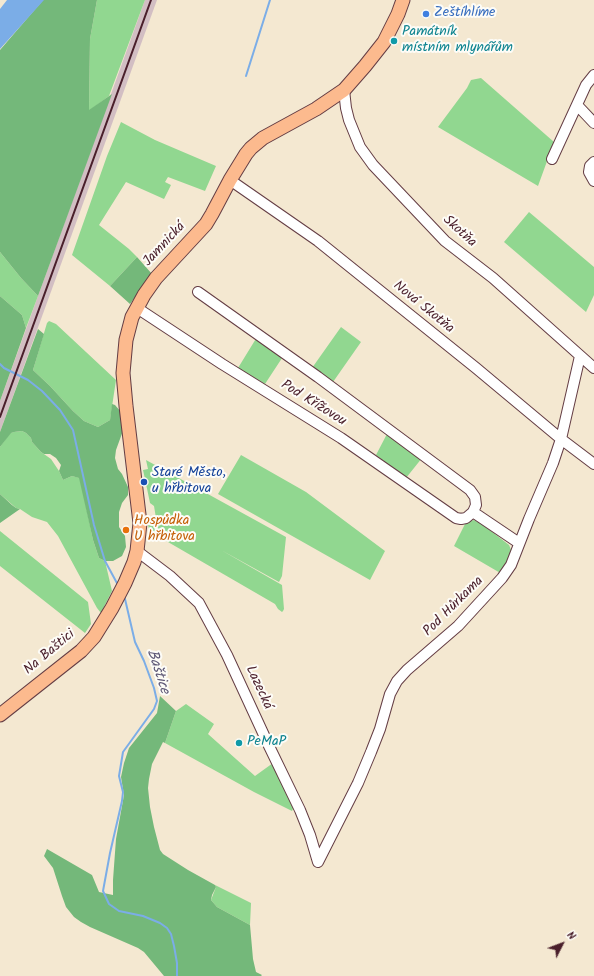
<!DOCTYPE html>
<meta charset="utf-8">
<style>
body{margin:0}
#map{position:relative;width:594px;height:976px;overflow:hidden;background:#f4e8d1;font-family:Kalam,sans-serif}
canvas{display:block}
.north{position:absolute;left:542px;top:924px;width:40px;height:40px;-webkit-text-stroke:3px #fdfcf7;paint-order:stroke;rotate:48deg;font-size:11px;font-weight:700;line-height:16px;text-align:center;color:#4a1f2b}
.north::after{content:'';display:block;margin:auto;width:14px;height:18px;background:#4a1f2b;clip-path:polygon(50% 0,100% 100%,50% 72%,0 100%)}
</style>
<div id="map">
<canvas width="594" height="976"></canvas>
<div class="north">N</div>
</div>
<script>
const ctx = document.querySelector('canvas').getContext('2d');
ctx.lineJoin = 'round';
function fillPath(path, color) { ctx.fillStyle = color; ctx.fill(path, 'evenodd'); }
const poly = rows => new Path2D(rows.map(r => 'M' + r).join(''));
function strokePath(path, color, width, dash) { ctx.strokeStyle = color; ctx.lineWidth = width; ctx.lineCap = dash ? 'butt' : 'round'; ctx.setLineDash(dash || []); ctx.stroke(path); }
function drawText(font, color, halo, rows, align = 'center') {
  ctx.font = font + ' Kalam,sans-serif'; ctx.lineWidth = 4; ctx.setLineDash([]); ctx.textBaseline = 'middle'; ctx.strokeStyle = halo; ctx.fillStyle = color; for (const [text, x, y, turn = 0] of rows) {
    ctx.save(); ctx.translate(x, y); ctx.rotate((+turn || 0) * Math.PI / 180); ctx.textAlign = isNaN(turn) ? turn : align; if (halo) ctx.strokeText(text, 0, 0); ctx.fillText(text, 0, 0); ctx.restore();
  }
}
const industrial = poly([
 [145,0,157,0,0,432,0,401]
]);
const green = poly([
 [97,0,145,0,109,96,89,111,90,39],
 [481,78,554,142,538,186,438,127,467,88,471,80],
 [121,122,155,140,216,166,205,191,168,177,165,182,171,185,164,199,126,182,99,225,129,249,137,257,110,286,72,255,107,156],
 [529,212,594,267,594,295,586,312,504,242],
 [0,252,21,278,38,296,26,328,22,315,0,296],
 [49,321,56,324,116,380,110,420,98,427,84,421,73,411,50,386,33,370,47,323],
 [341,327,361,342,333,382,312,368],
 [257,337,284,355,265,384,238,368],
 [22,431,26,433,31,438,32,442,41,452,51,459,59,471,63,480,72,476,80,478,93,540,99,558,105,561,112,591,101,613,97,608,58,536,47,522,32,517,20,509,16,508,0,494,0,447,10,433,14,432],
 [388,432,422,458,406,478,376,455],
 [241,455,306,492,385,551,370,580,218,494],
 [146,460,286,537,282,576,279,582,221,550,282,585,284,609,283,611,282,612,278,609,275,604,149,531,148,523,152,519,156,518,154,506,150,503,145,479,143,470,148,469],
 [474,520,482,524,509,545,512,552,502,574,454,546,466,522],
 [0,531,88,602,91,624,85,633,0,566],
 [186,704,214,724,208,734,255,776,273,763,294,807,292,811,254,792,165,743,176,711],
 [215,885,251,903,250,925,217,907,211,900,216,887]
]);
const forest = poly([
 [43,0,97,0,90,39,89,110,112,94,38,296,21,278,0,252,0,50],
 [137,257,152,274,130,304,110,286],
 [0,296,22,315,26,328,0,401],
 [38,329,44,334,33,370,50,386,73,411,84,421,98,427,110,420,112,404,115,405,121,412,124,428,116,450,115,458,118,469,122,474,128,487,128,495,122,503,119,512,119,527,125,536,126,547,122,556,113,561,105,561,99,558,93,540,79,478,72,476,63,480,59,471,61,465,56,458,50,454,44,454,41,452,32,442,31,438,26,433,22,431,14,432,11,433,0,447,0,432],
 [0,494,12,505,16,508,20,509,0,523],
 [160,696,176,711,165,743,163,742,152,764,149,779,148,788,150,807,154,827,160,850,163,854,188,870,215,885,216,887,212,895,211,900,217,907,250,925,253,959,256,972,262,975,261,976,164,976,144,952,138,948,90,927,81,922,74,917,66,907,62,896,53,868,44,856,47,849,92,875,99,892,113,895,113,880,116,839,124,795,121,777,124,763,129,748,157,713]
]);
const water = poly([
 [7,0,44,0,0,49,0,9]
]);
const stream = poly([
 [246,76,270,0],
 [0,364,4,368,28,380,42,391,60,410,73,430,94,525,105,561,118,585],
 [124,596,125,599,135,642,144,661,154,688,157,701,154,709,123,752,119,776,123,792,122,801,110,853,103,891,109,904,119,911,143,916,160,923,167,928,171,934,174,946,177,963,177,976]
]);
const minor = poly([
 [344,90,346,108,349,120,360,147,373,165,445,241,493,278,594,368],
 [577,105,594,123],
 [552,159,586,85,594,75],
 [594,162,590,166,589,172,594,181],
 [230,180,318,241,476,368,561,439,594,464],
 [198,292,318,377,470,490,475,497,476,505,473,512,519,543],
 [137,308,222,364,341,438,456,518,461,519,466,518,473,512],
 [137,551,170,576,199,603,227,655,269,746,300,810,310,835,318,862],
 [318,862,358,783,371,752,380,729,390,694,397,681,407,670,458,626,502,578,511,565,529,519,553,463,561,439,580,356]
]);
const major = poly([
 [0,715,81,651,94,637,112,608,125,583,134,562,137,551,140,523,126,406,123,373,126,340,132,317,137,308,144,295,156,278,206,224,212,214,230,180,246,154,251,148,263,138,316,109,344,90,365,66,384,42,398,14,403,0]
]);
const rail = poly([
 [0,417,151,0]
]);
const markers = [
 [426,14,4,"#3f7fe0"],
 [394,41,4,"#0f9aa8"],
 [144,482,4,"#1a4fb4"],
 [126,530,4,"#e8710a"],
 [239,743,4,"#0f9aa8"]
];
const shopNames = [
 ["Zeštíhlíme",434,14]
];
const cultureNames = [
 ["Památník",402,33],
 ["místním mlynářům",402,49],
 ["PeMaP",247,743]
];
const streetNames = [
 ["Skotňa",459,232,42],
 ["Jamnická",165,245,-47],
 ["Nová Skotňa",423,308,39],
 ["Pod Křížovou",313,404,32],
 ["Pod Hůrkama",454,607,-45],
 ["Na Baštici",50,653,-40],
 ["Lazecká",258,688,65]
];
const transitNames = [
 ["Staré Město,",152,474],
 ["u hřbitova",152,490]
];
const foodNames = [
 ["Hospůdka",134,522],
 ["U hřbitova",134,538]
];
const waterNames = [
 ["Baštice",157,672,72]
];
fillPath(industrial, '#d2bec3');
fillPath(green, '#91d790');
fillPath(forest, '#74b87a');
fillPath(water, '#7bade7');
strokePath(stream, '#7bade7', 2);
strokePath(minor, '#643d44', 12);
strokePath(major, '#643d44', 15);
strokePath(minor, '#fff', 10);
strokePath(major, '#fcba8e', 13);
strokePath(rail, '#4a1f2b', 2);
for (const [x, y, r, color] of markers) { const dot = new Path2D(); dot.arc(x, y, r, 0, 2 * Math.PI); ctx.fillStyle = color; ctx.fill(dot); strokePath(dot, '#fdfcf7', 1.5); }
drawText('14px', '#366cbe', '#fdfcf7', shopNames, 'left');
drawText('14px', '#0d838f', '#fdfcf7', cultureNames, 'left');
drawText('14px', '#4a1f2b', '#fdfcf7', streetNames);
drawText('14px', '#164399', '#fdfcf7', transitNames, 'left');
drawText('14px', '#c56008', '#fdfcf7', foodNames, 'left');
drawText('italic 15px', '#5e5876', '#fdfcf7', waterNames);
</script>
